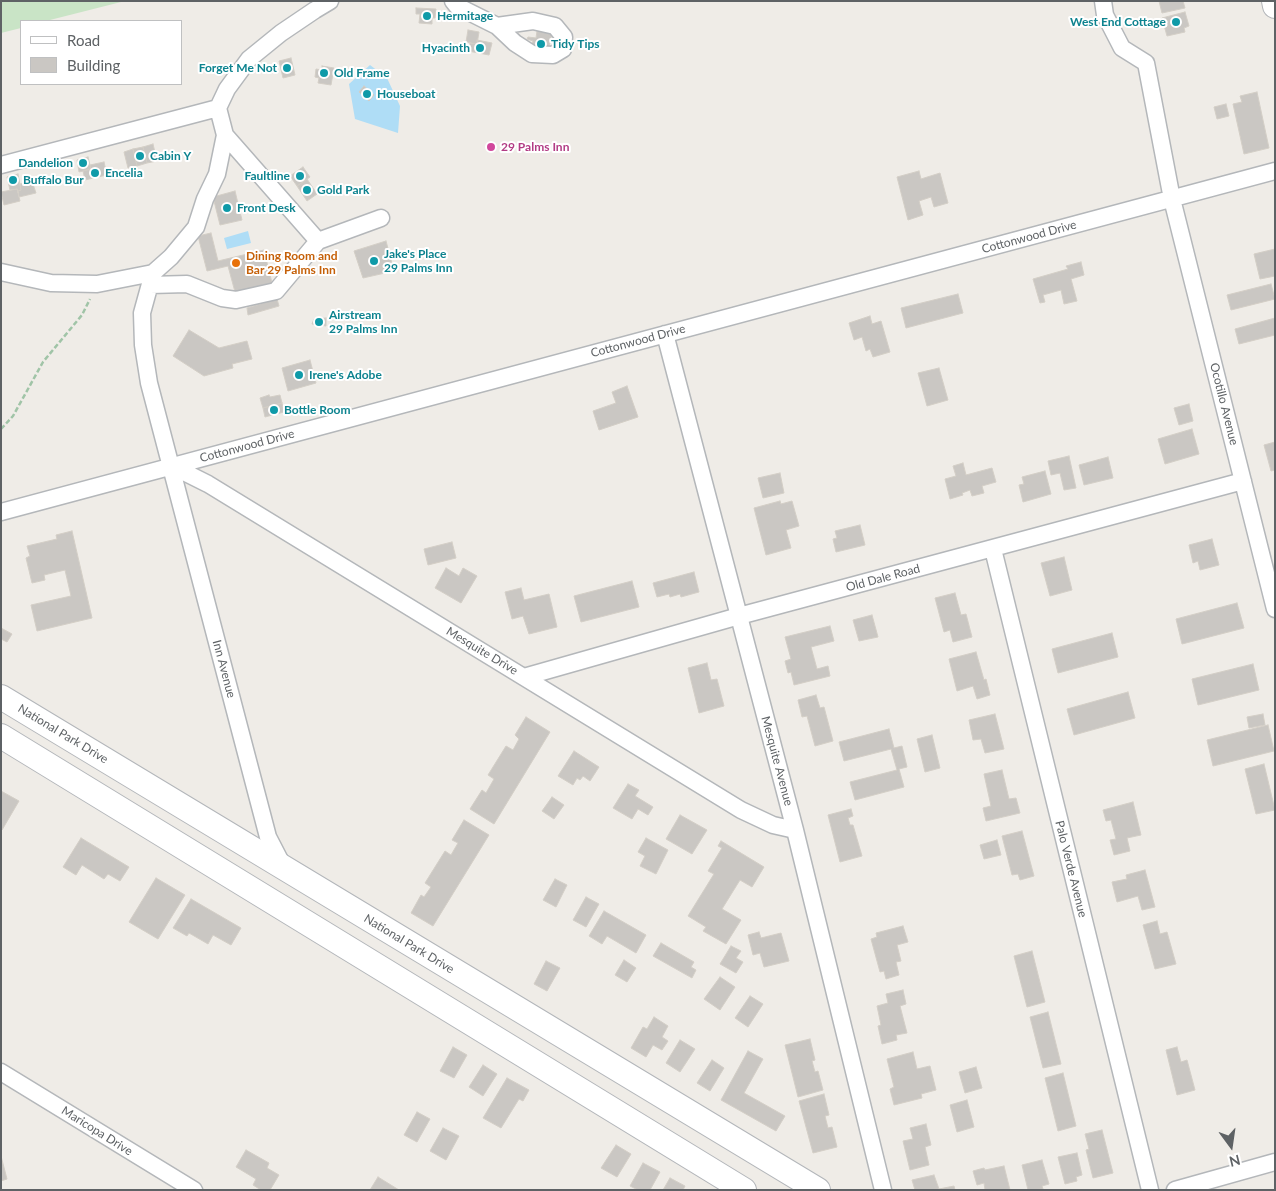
<!DOCTYPE html>
<style>
body{margin:0}
#map{position:relative;width:1276px;height:1191px;overflow:hidden;background:#efece7;font-family:Lato,sans-serif}
canvas{display:block}
.frame{position:absolute;inset:0;border:2px solid #5e6265;pointer-events:none}
.legend{position:absolute;left:20px;top:20px;width:162px;height:65px;box-sizing:border-box;background:#fff;border:1px solid #bfc0c1;margin:0;padding:6px 9px;list-style:none;font-size:15px;color:#5e6265}
.legend li{display:flex;align-items:center;gap:10px;height:25px}
.legend b{width:25px;border:1px solid #bfc0c1}
.north{position:absolute;left:1206px;top:1121px;width:50px;height:50px;-webkit-text-stroke:4px #fff;paint-order:stroke;rotate:166deg;font-size:14px;font-weight:700;line-height:20px;text-align:center;color:#5e6265}
.north::after{content:'';display:block;margin:auto;width:18px;height:22px;background:#5e6265;clip-path:polygon(50% 0,100% 100%,50% 72%,0 100%)}
</style>
<div id="map">
<canvas width="1276" height="1191"></canvas>
<div class="frame"></div>
<ul class="legend">
<li><b style="height:6px;background:#fff"></b>Road</li>
<li><b style="height:14px;background:#cac7c3"></b>Building</li>
</ul>
<div class="north">N</div>
</div>
<script>
const ctx = document.querySelector('canvas').getContext('2d');
ctx.lineJoin = 'round';
function fillPath(path, color) { ctx.fillStyle = color; ctx.fill(path, 'evenodd'); }
const poly = rows => new Path2D(rows.map(r => 'M' + r).join(''));
function strokePath(path, color, width, dash) { ctx.strokeStyle = color; ctx.lineWidth = width; ctx.lineCap = dash ? 'butt' : 'round'; ctx.setLineDash(dash || []); ctx.stroke(path); }
function drawText(font, color, halo, rows, align = 'center') {
  ctx.font = font + ' Lato,sans-serif'; ctx.lineWidth = 4; ctx.setLineDash([]); ctx.textBaseline = 'middle'; ctx.strokeStyle = halo; ctx.fillStyle = color; for (const [text, x, y, turn = 0] of rows) {
    ctx.save(); ctx.translate(x, y); ctx.rotate((+turn || 0) * Math.PI / 180); ctx.textAlign = isNaN(turn) ? turn : align; if (halo) ctx.strokeText(text, 0, 0); ctx.fillText(text, 0, 0); ctx.restore();
  }
}
const green = poly([
 [1,1,125,1,46,21,21,21,21,28,1,33]
]);
const water = poly([
 [370,65,387,78,400,106,398,133,355,119,349,84],
 [248,231,251,243,227,249,224,238]
]);
const building = poly([
 [1159,1,1183,1,1185,8,1162,13,1159,1],
 [416,8,436,9,435,18,432,18,432,24,419,23,420,14,416,14,416,8],
 [1185,12,1189,26,1184,28,1185,32,1167,36,1162,18,1185,12],
 [468,30,479,32,477,44,466,42,468,30],
 [537,31,552,33,548,51,531,48,533,41,527,39,528,37,536,38,537,31],
 [477,40,492,43,489,55,468,51,470,43,477,44,477,40],
 [291,58,295,75,283,78,279,61,291,58],
 [322,66,334,68,331,85,318,83,319,78,315,77,316,69,322,70,322,66],
 [364,86,374,95,369,101,359,92,364,86],
 [1257,92,1269,148,1244,154,1233,104,1242,102,1240,96,1257,92],
 [1226,104,1229,116,1217,119,1214,107,1226,104],
 [153,144,157,161,147,163,143,147,153,144],
 [143,147,147,163,137,166,133,149,143,147],
 [133,149,137,166,128,168,124,152,133,149],
 [88,157,91,169,79,172,77,160,88,157],
 [104,162,107,175,85,180,83,171,91,169,90,165,104,162],
 [303,167,310,177,297,186,290,176,303,167],
 [919,171,921,179,940,173,948,203,934,207,931,197,919,201,923,215,908,220,897,177,919,171],
 [18,174,21,190,18,191,17,189,10,190,7,177,18,174],
 [307,179,317,194,307,201,297,186,307,179],
 [32,181,36,193,19,197,18,191,21,190,20,184,32,181],
 [17,189,20,201,4,205,1,192,17,189],
 [235,191,242,220,220,225,213,197,235,191],
 [211,233,218,261,264,250,272,283,235,292,228,266,207,271,198,236,211,233],
 [386,241,394,271,363,278,354,251,386,241],
 [1275,249,1275,276,1260,279,1254,254,1275,249],
 [1081,262,1084,275,1071,279,1077,301,1064,304,1061,290,1043,295,1045,302,1040,303,1033,279,1068,269,1066,266,1081,262],
 [1271,284,1275,299,1231,310,1227,295,1271,284],
 [958,294,963,313,906,328,901,308,958,294],
 [277,299,279,306,248,315,247,308,277,299],
 [870,316,872,324,881,321,890,352,873,357,870,349,866,351,862,337,854,340,849,323,870,316],
 [326,318,326,326,312,324,314,319,326,318],
 [1275,318,1275,335,1239,344,1235,329,1275,318],
 [189,330,219,348,247,341,252,359,232,364,233,368,204,376,173,356,189,330],
 [310,360,316,383,288,391,282,368,310,360],
 [939,368,948,400,927,406,918,373,939,368],
 [627,386,638,417,599,430,593,411,616,403,612,392,627,386],
 [269,395,270,397,280,395,282,403,263,408,260,398,269,395],
 [282,403,284,412,265,417,263,408,282,403],
 [1189,404,1193,421,1179,425,1174,408,1189,404],
 [1192,429,1199,454,1165,464,1158,439,1192,429],
 [1275,442,1275,470,1271,471,1264,445,1275,442],
 [1069,456,1076,488,1064,490,1060,473,1051,475,1048,461,1069,456],
 [1108,457,1113,478,1084,485,1079,465,1108,457],
 [963,463,966,475,992,468,996,482,982,486,984,493,972,496,970,490,962,493,963,495,950,499,945,479,956,476,953,466,963,463],
 [1045,471,1051,494,1023,502,1019,485,1024,484,1022,477,1045,471],
 [780,473,784,493,763,498,758,478,780,473],
 [780,501,781,504,792,501,799,526,786,530,791,548,766,555,754,508,780,501],
 [860,525,865,545,836,552,833,539,837,538,835,531,860,525],
 [72,531,92,618,37,631,31,605,71,596,65,570,44,575,45,580,32,583,26,558,30,556,27,546,57,539,56,535,72,531],
 [1212,539,1219,565,1200,570,1198,561,1193,563,1189,545,1212,539],
 [452,542,456,558,428,565,424,549,452,542],
 [1064,557,1072,590,1050,596,1041,563,1064,557],
 [446,568,459,576,463,568,477,576,461,603,435,588,446,568],
 [694,572,699,592,681,597,680,594,670,597,669,594,657,597,653,583,694,572],
 [632,581,639,607,581,622,574,596,632,581],
 [521,588,524,600,549,594,557,627,529,634,523,616,512,619,505,592,521,588],
 [955,593,961,615,966,614,972,637,953,642,950,630,944,632,935,598,955,593],
 [1237,603,1244,628,1182,644,1176,619,1237,603],
 [872,615,878,637,859,641,853,620,872,615],
 [830,626,834,641,811,647,817,669,828,666,830,676,794,685,791,672,788,673,785,661,791,659,785,637,830,626],
 [1,628,12,634,7,642,1,639,1,628],
 [1112,633,1118,657,1058,673,1052,649,1112,633],
 [976,652,984,680,986,679,990,695,977,699,973,686,957,691,949,659,976,652],
 [707,663,711,680,717,679,724,706,699,713,688,668,707,663],
 [1253,664,1259,690,1198,705,1192,679,1253,664],
 [1128,692,1135,718,1074,735,1067,709,1128,692],
 [816,695,820,708,824,707,833,741,815,746,807,716,802,717,798,700,816,695],
 [995,714,1004,749,985,753,981,739,973,740,969,720,995,714],
 [1263,714,1265,725,1249,728,1247,717,1263,714],
 [526,717,550,732,494,824,470,809,482,790,486,793,494,779,488,775,506,746,513,750,519,739,515,735,526,717],
 [1268,725,1274,751,1213,766,1207,740,1268,725],
 [889,729,894,748,902,746,907,767,899,769,904,787,855,800,850,782,897,770,891,749,844,761,839,742,889,729],
 [932,735,940,768,925,772,917,739,932,735],
 [574,751,599,767,590,781,583,776,580,780,577,778,573,785,558,776,574,751],
 [1264,764,1275,810,1256,814,1245,769,1264,764],
 [1002,770,1009,799,1016,798,1020,813,986,821,983,808,991,806,984,774,1002,770],
 [628,784,639,790,635,796,653,807,648,815,638,809,632,819,613,808,628,784],
 [1,791,19,801,2,830,1,829,1,791],
 [552,797,564,805,554,819,542,811,552,797],
 [1133,802,1141,835,1127,838,1130,851,1114,855,1110,840,1116,839,1111,820,1106,821,1103,810,1133,802],
 [851,809,853,816,848,818,850,825,853,825,862,856,840,862,828,815,851,809],
 [680,815,707,830,692,854,666,839,680,815],
 [464,820,489,835,433,926,411,913,421,895,424,897,431,887,425,883,445,851,451,855,458,843,452,840,464,820],
 [1022,831,1034,876,1020,880,1018,874,1012,875,1002,836,1022,831],
 [81,838,129,867,120,881,108,874,104,879,82,865,76,875,63,867,81,838],
 [646,838,668,850,656,874,640,866,645,856,638,852,646,838],
 [997,840,1001,855,984,859,980,845,997,840],
 [721,841,764,867,752,887,740,880,722,909,741,920,726,944,703,931,706,927,688,916,714,874,708,871,722,848,718,846,721,841],
 [1145,870,1155,907,1142,910,1138,896,1117,902,1112,882,1127,879,1126,875,1145,870],
 [156,878,185,895,158,939,129,922,156,878],
 [555,879,567,885,556,907,543,900,555,879],
 [586,897,599,904,586,927,573,920,586,897],
 [191,899,241,928,231,945,213,935,208,944,189,933,187,936,173,928,191,899],
 [604,911,646,935,636,953,607,936,602,944,589,936,604,911],
 [1157,921,1160,934,1167,932,1176,964,1155,969,1143,925,1157,921],
 [903,926,908,942,897,945,901,961,896,962,899,975,886,979,884,971,880,972,871,939,877,937,876,933,903,926],
 [759,932,761,938,781,933,789,961,764,967,760,953,753,955,748,935,759,932],
 [661,943,694,962,691,967,696,970,692,978,653,956,661,943],
 [731,946,741,951,736,958,743,962,736,973,720,964,731,946],
 [1032,951,1045,1002,1027,1007,1014,956,1032,951],
 [624,960,636,968,627,982,615,975,624,960],
 [546,961,560,968,547,991,534,984,546,961],
 [720,977,735,987,720,1010,704,999,720,977],
 [903,990,906,1004,900,1006,907,1033,896,1035,897,1040,882,1044,878,1026,881,1025,877,1006,888,1003,886,994,903,990],
 [750,996,763,1004,748,1027,735,1018,750,996],
 [1048,1012,1061,1064,1043,1068,1030,1017,1048,1012],
 [654,1017,668,1026,662,1037,668,1041,662,1050,653,1045,646,1057,631,1048,643,1027,647,1029,654,1017],
 [810,1039,815,1060,812,1061,815,1072,818,1071,823,1090,798,1097,785,1045,810,1039],
 [680,1040,695,1049,680,1072,666,1063,680,1040],
 [453,1047,467,1055,454,1078,440,1071,453,1047],
 [1177,1047,1181,1062,1187,1060,1195,1090,1177,1095,1166,1050,1177,1047],
 [748,1051,763,1059,744,1093,785,1116,776,1131,721,1100,748,1051],
 [913,1052,917,1069,930,1066,936,1090,921,1094,922,1098,894,1105,890,1089,894,1087,887,1059,913,1052],
 [712,1060,724,1068,710,1091,697,1083,712,1060],
 [483,1065,497,1074,483,1096,469,1087,483,1065],
 [976,1067,982,1088,965,1093,959,1072,976,1067],
 [1063,1073,1076,1126,1058,1131,1045,1078,1063,1073],
 [507,1078,529,1090,523,1101,519,1099,501,1128,483,1118,507,1078],
 [824,1094,829,1115,825,1116,828,1128,832,1127,837,1147,813,1153,799,1101,824,1094],
 [967,1100,974,1127,957,1132,950,1105,967,1100],
 [417,1112,430,1119,417,1142,404,1135,417,1112],
 [926,1124,931,1145,925,1147,929,1165,910,1170,903,1141,913,1139,910,1128,926,1124],
 [443,1128,459,1136,446,1160,430,1151,443,1128],
 [1102,1130,1113,1173,1093,1178,1086,1150,1089,1149,1085,1134,1102,1130],
 [616,1145,631,1154,617,1177,601,1168,616,1145],
 [246,1150,269,1163,267,1168,279,1175,270,1190,261,1190,253,1185,256,1179,236,1167,246,1150],
 [1077,1153,1082,1175,1076,1177,1077,1181,1065,1184,1058,1157,1077,1153],
 [1,1156,7,1179,1,1181,1,1156],
 [1042,1160,1049,1184,1042,1186,1043,1189,1028,1190,1022,1165,1042,1160],
 [643,1163,660,1172,650,1190,638,1190,630,1186,643,1163],
 [1004,1166,1010,1190,985,1190,984,1183,977,1185,973,1171,984,1168,985,1170,1004,1166],
 [934,1175,939,1189,954,1186,955,1190,915,1190,912,1180,934,1175],
 [378,1177,399,1190,370,1190,378,1177],
 [670,1178,685,1186,683,1190,663,1190,670,1178]
]);
const path = poly([
 [1,429,13,416,43,362,82,315,90,299]
]);
const street = poly([
 [453,1,457,6,497,26,515,43,532,54,553,55,563,49,564,37,555,26,533,21,497,26],
 [1103,1,1105,15,1122,48,1146,63,1172,199,1275,609],
 [1,165,218,108],
 [318,241,381,218],
 [1,272,51,283,97,284,153,273,171,257,196,227,205,199,217,174,225,135,218,108,227,89,249,59,281,33,315,10,330,1],
 [153,273,142,313,143,345,149,383,268,837,283,866],
 [150,285,187,284,222,298,236,300,276,291,318,241,225,135],
 [665,334,795,830,883,1190],
 [172,466,208,484,741,810,773,825,795,830],
 [1,512,1275,171],
 [993,549,1150,1190],
 [524,677,739,616,1243,481],
 [1,1072,194,1190],
 [1175,1190,1275,1162]
]);
const secondary = poly([
 [1274,1,1275,6],
 [1,697,818,1190],
 [1,736,744,1190]
]);
const markers = [
 [427,16,5,"#0f9aa8"],
 [1176,22,5,"#0f9aa8"],
 [541,44,5,"#0f9aa8"],
 [480,48,5,"#0f9aa8"],
 [287,68,5,"#0f9aa8"],
 [324,73,5,"#0f9aa8"],
 [367,94,5,"#0f9aa8"],
 [491,147,5,"#d1479c"],
 [140,156,5,"#0f9aa8"],
 [83,163,5,"#0f9aa8"],
 [95,173,5,"#0f9aa8"],
 [300,176,5,"#0f9aa8"],
 [13,180,5,"#0f9aa8"],
 [307,190,5,"#0f9aa8"],
 [227,208,5,"#0f9aa8"],
 [374,261,5,"#0f9aa8"],
 [236,263,5,"#e8710a"],
 [319,322,5,"#0f9aa8"],
 [299,375,5,"#0f9aa8"],
 [274,410,5,"#0f9aa8"]
];
const cultureNames = [
 ["Hermitage",437,16],
 ["West End Cottage",1166,22,"right"],
 ["Tidy Tips",551,44],
 ["Hyacinth",470,48,"right"],
 ["Forget Me Not",277,68,"right"],
 ["Old Frame",334,73],
 ["Houseboat",377,94],
 ["Cabin Y",150,156],
 ["Dandelion",73,163,"right"],
 ["Encelia",105,173],
 ["Faultline",290,176,"right"],
 ["Buffalo Bur",23,180],
 ["Gold Park",317,190],
 ["Front Desk",237,208],
 ["Jake's Place",384,254],
 ["29 Palms Inn",384,268],
 ["Airstream",329,315],
 ["29 Palms Inn",329,329],
 ["Irene's Adobe",309,375],
 ["Bottle Room",284,410]
];
const hotelNames = [
 ["29 Palms Inn",501,147]
];
const streetNames = [
 ["Cottonwood Drive",1029,237,-15],
 ["Cottonwood Drive",638,341,-15],
 ["Ocotillo Avenue",1224,404,76],
 ["Cottonwood Drive",247,446,-15],
 ["Old Dale Road",883,578,-15],
 ["Mesquite Drive",482,651,31],
 ["Inn Avenue",224,669,75],
 ["National Park Drive",63,734,31],
 ["Mesquite Avenue",777,761,75],
 ["Palo Verde Avenue",1071,869,76],
 ["National Park Drive",409,944,31],
 ["Maricopa Drive",97,1131,32]
];
const foodNames = [
 ["Dining Room and",246,256],
 ["Bar 29 Palms Inn",246,270]
];
fillPath(green, '#c9e4c6');
fillPath(water, '#afddf6');
fillPath(building, '#cac7c3');
strokePath(building, '#d3cec6', 1);
strokePath(street, '#b4b7ba', 19);
strokePath(secondary, '#b3b6ba', 26);
strokePath(path, '#a0c4a7', 2.5, [5, 2.5]);
strokePath(street, '#fff', 16);
strokePath(secondary, '#fff', 24);
for (const [x, y, r, color] of markers) { const dot = new Path2D(); dot.arc(x, y, r, 0, 2 * Math.PI); ctx.fillStyle = color; ctx.fill(dot); strokePath(dot, '#fff', 2); }
drawText('bold 12px', '#0d838f', '#fff', cultureNames, 'left');
drawText('bold 12px', '#b23c85', '#fff', hotelNames, 'left');
drawText('12px', '#5e6265', '#fff', streetNames);
drawText('bold 12px', '#c56008', '#fff', foodNames, 'left');
</script>
